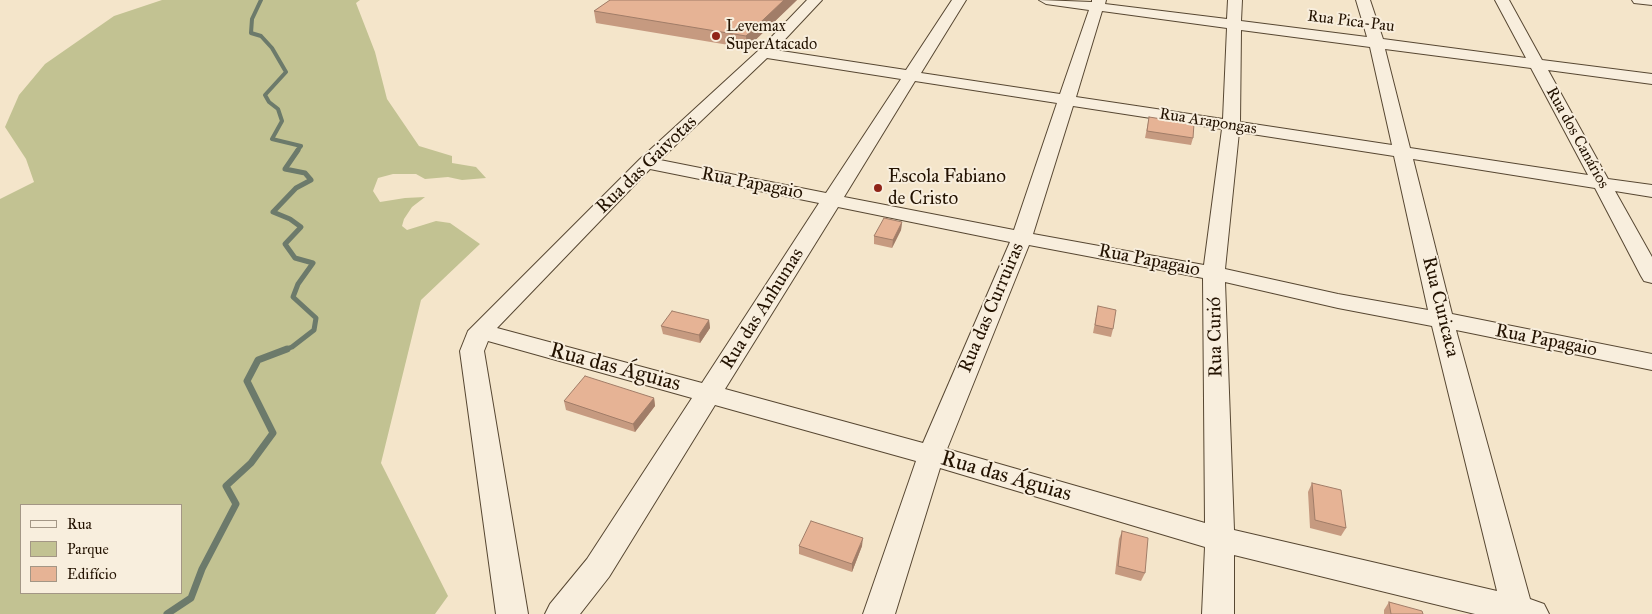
<!DOCTYPE html>
<meta charset="utf-8">
<style>
body{margin:0}
#map{position:relative;width:1652px;height:614px;overflow:hidden;background:#f4e5ca;font-family:"IM FELL Great Primer",serif}
canvas{display:block}
.legend{position:absolute;left:20px;top:504px;width:162px;height:90px;box-sizing:border-box;background:#f8eedd;border:1px solid #a39685;margin:0;padding:6px 9px;list-style:none;font-size:15px;color:#231200}
.legend li{display:flex;align-items:center;gap:10px;height:25px}
.legend b{width:25px;border:1px solid #a39685}
</style>
<div id="map">
<canvas width="1652" height="614"></canvas>
<ul class="legend">
<li><b style="height:6px;background:#f8eedd"></b>Rua</li>
<li><b style="height:14px;background:#c2c292"></b>Parque</li>
<li><b style="height:14px;background:#e6b395"></b>Edifício</li>
</ul>
</div>
<script>
const ctx = document.querySelector('canvas').getContext('2d');
ctx.lineJoin = 'round';
function fillPath(path, color) { ctx.fillStyle = color; ctx.fill(path, 'evenodd'); }
const poly = rows => new Path2D(rows.map(r => 'M' + r).join(''));
function strokePath(path, color, width, dash) { ctx.strokeStyle = color; ctx.lineWidth = width; ctx.lineCap = dash ? 'butt' : 'round'; ctx.setLineDash(dash || []); ctx.stroke(path); }
function drawText(font, color, halo, rows, align = 'center') {
  ctx.font = font + ' "IM FELL Great Primer",serif'; ctx.lineWidth = 4; ctx.setLineDash([]); ctx.textBaseline = 'middle'; ctx.strokeStyle = halo; ctx.fillStyle = color; for (const [text, x, y, turn = 0] of rows) {
    ctx.save(); ctx.translate(x, y); ctx.rotate((+turn || 0) * Math.PI / 180); ctx.textAlign = isNaN(turn) ? turn : align; if (halo) ctx.strokeText(text, 0, 0); ctx.fillText(text, 0, 0); ctx.restore();
  }
}
const green = poly([
 [162,0,360,0,356,3,375,52,387,99,419,146,452,156,452,163,476,167,486,178,462,180,448,177,425,179,416,174,393,174,378,178,373,191,380,202,405,198,425,197,412,207,404,219,402,226,407,230,436,221,450,223,480,244,421,300,381,463,448,596,435,614,0,614,0,199,34,182,26,159,5,127,19,95,45,64,114,16],
 [21,505,181,505,181,593,21,593]
]);
const streamFar2 = poly([
 [261,0,252,19,251,33,261,36,272,48,286,72,265,95,269,102,278,109,282,121,272,139,301,146,297,151]
]);
const streamFar1 = poly([
 [284,350,292,347,314,330,316,318,293,297,298,284,313,263,295,258,285,244,301,227,290,219,273,212,296,188,311,180,305,173,285,169,298,150]
]);
const stream = poly([
 [167,614,191,598,202,569,236,504,226,486,251,463,273,433,247,381,258,360,287,349]
]);
const minor = poly([
 [807,0,822,0,775,50,906,70,952,0,966,0,921,73,1060,94,1089,10,1046,4,1039,0,1092,2,1092,0,1106,0,1105,4,1227,19,1228,0,1242,0,1241,21,1367,37,1356,0,1370,0,1383,39,1526,58,1495,0,1509,0,1542,60,1652,74,1652,84,1548,70,1608,179,1652,185,1652,197,1615,191,1652,257,1652,283,1644,281,1641,276,1595,188,1413,159,1452,314,1652,354,1652,370,1456,330,1530,599,1544,604,1549,614,1475,614,1234,555,1234,614,1202,614,1205,547,940,468,895,614,863,614,916,461,715,405,609,577,580,614,545,614,550,604,587,559,692,398,488,341,484,351,528,614,496,614,460,351,468,331,640,159,759,50,807,0],
 [1102,11,1227,28,1223,119,1076,97,1102,11],
 [1241,30,1370,47,1392,145,1240,122,1241,30],
 [1385,49,1531,68,1588,175,1410,148,1385,49],
 [767,58,901,79,826,193,660,160,767,58],
 [915,81,1057,103,1014,230,844,197,915,81],
 [1073,106,1222,129,1204,265,1033,234,1073,106],
 [1239,132,1394,156,1428,310,1338,294,1225,269,1239,132],
 [650,169,819,203,702,383,497,328,650,169],
 [838,207,1010,242,923,443,725,389,838,207],
 [1029,245,1203,278,1205,523,947,449,1029,245],
 [1225,282,1338,308,1432,326,1497,591,1234,530,1225,282],
 [1632,0,1652,0,1652,5,1634,3,1632,0]
]);
const wall = poly([
 [610,0,797,0,747,48,596,23,594,11],
 [1149,117,1193,138,1191,145,1145,138],
 [902,222,901,230,892,248,874,244,874,236],
 [1098,306,1113,329,1111,337,1093,333],
 [709,320,710,328,700,343,663,334,661,326],
 [654,398,655,406,635,432,566,410,564,401],
 [1312,483,1346,528,1341,536,1310,528,1308,492],
 [1122,531,1145,573,1141,581,1115,574,1119,539],
 [799,546,862,546,852,572,799,554],
 [1389,602,1423,614,1384,614,1384,610]
]);
const shadedWall = poly([
 [784,0,797,0,747,48,746,36],
 [902,222,901,230,892,248,893,240],
 [709,320,710,328,700,343,699,335],
 [654,398,655,406,635,432,633,424],
 [863,538,862,546,852,572,852,564]
]);
const building = poly([
 [610,0,784,0,746,36,594,11,610,0],
 [1149,117,1194,124,1193,138,1147,131,1149,117],
 [884,218,902,222,893,240,874,236,884,218],
 [1098,306,1116,310,1113,329,1095,325,1098,306],
 [672,311,709,320,699,335,661,326,672,311],
 [585,376,654,398,633,424,564,401,585,376],
 [1312,483,1341,490,1346,528,1315,520,1312,483],
 [811,521,863,538,852,564,799,546,811,521],
 [1122,531,1148,538,1145,573,1118,566,1122,531],
 [1389,602,1422,611,1423,614,1391,614,1389,602]
]);
const markers = [
 [716,36,5,"#8f2418"],
 [878,188,5,"#8f2418"]
];
const farStreetnames = [
 ["Rua Pica-Pau",1351,22,7],
 ["Rua Arapongas",1208,122,9],
 ["Rua dos Canários",1577,138,61]
];
const farPoinames = [
 ["Levemax",726,27],
 ["SuperAtacado",726,45]
];
const streetNames = [
 ["Rua das Gaivotas",647,165,-44],
 ["Rua Papagaio",752,184,11],
 ["Rua Papagaio",1149,261,11],
 ["Rua Curicaca",1440,307,76],
 ["Rua das Curruiras",992,308,-67],
 ["Rua das Anhumas",763,309,-58],
 ["Rua Curió",1216,337,-91],
 ["Rua Papagaio",1546,341,11]
];
const poiNames = [
 ["Escola Fabiano",888,177],
 ["de Cristo",888,199]
];
const nearStreetnames = [
 ["Rua das Águias",615,368,15],
 ["Rua das Águias",1006,477,16]
];
fillPath(green, '#c2c292');
strokePath(streamFar2, '#6c7a6b', 4);
strokePath(streamFar1, '#6c7a6b', 5);
strokePath(stream, '#6c7a6b', 7);
strokePath(minor, '#574732', 2);
fillPath(minor, '#f8eedd');
fillPath(wall, '#c69a80');
fillPath(shadedWall, '#a17d68');
fillPath(building, '#e6b395');
strokePath(building, '#a17d68', 1);
for (const [x, y, r, color] of markers) { const dot = new Path2D(); dot.arc(x, y, r, 0, 2 * Math.PI); ctx.fillStyle = color; ctx.fill(dot); strokePath(dot, '#f8eedd', 2); }
drawText('16px', '#231200', '#f8eedd', farStreetnames);
drawText('16px', '#231200', '#f8eedd', farPoinames, 'left');
drawText('19px', '#231200', '#f8eedd', streetNames);
drawText('19px', '#231200', '#f8eedd', poiNames, 'left');
drawText('22px', '#231200', '#f8eedd', nearStreetnames);
</script>
